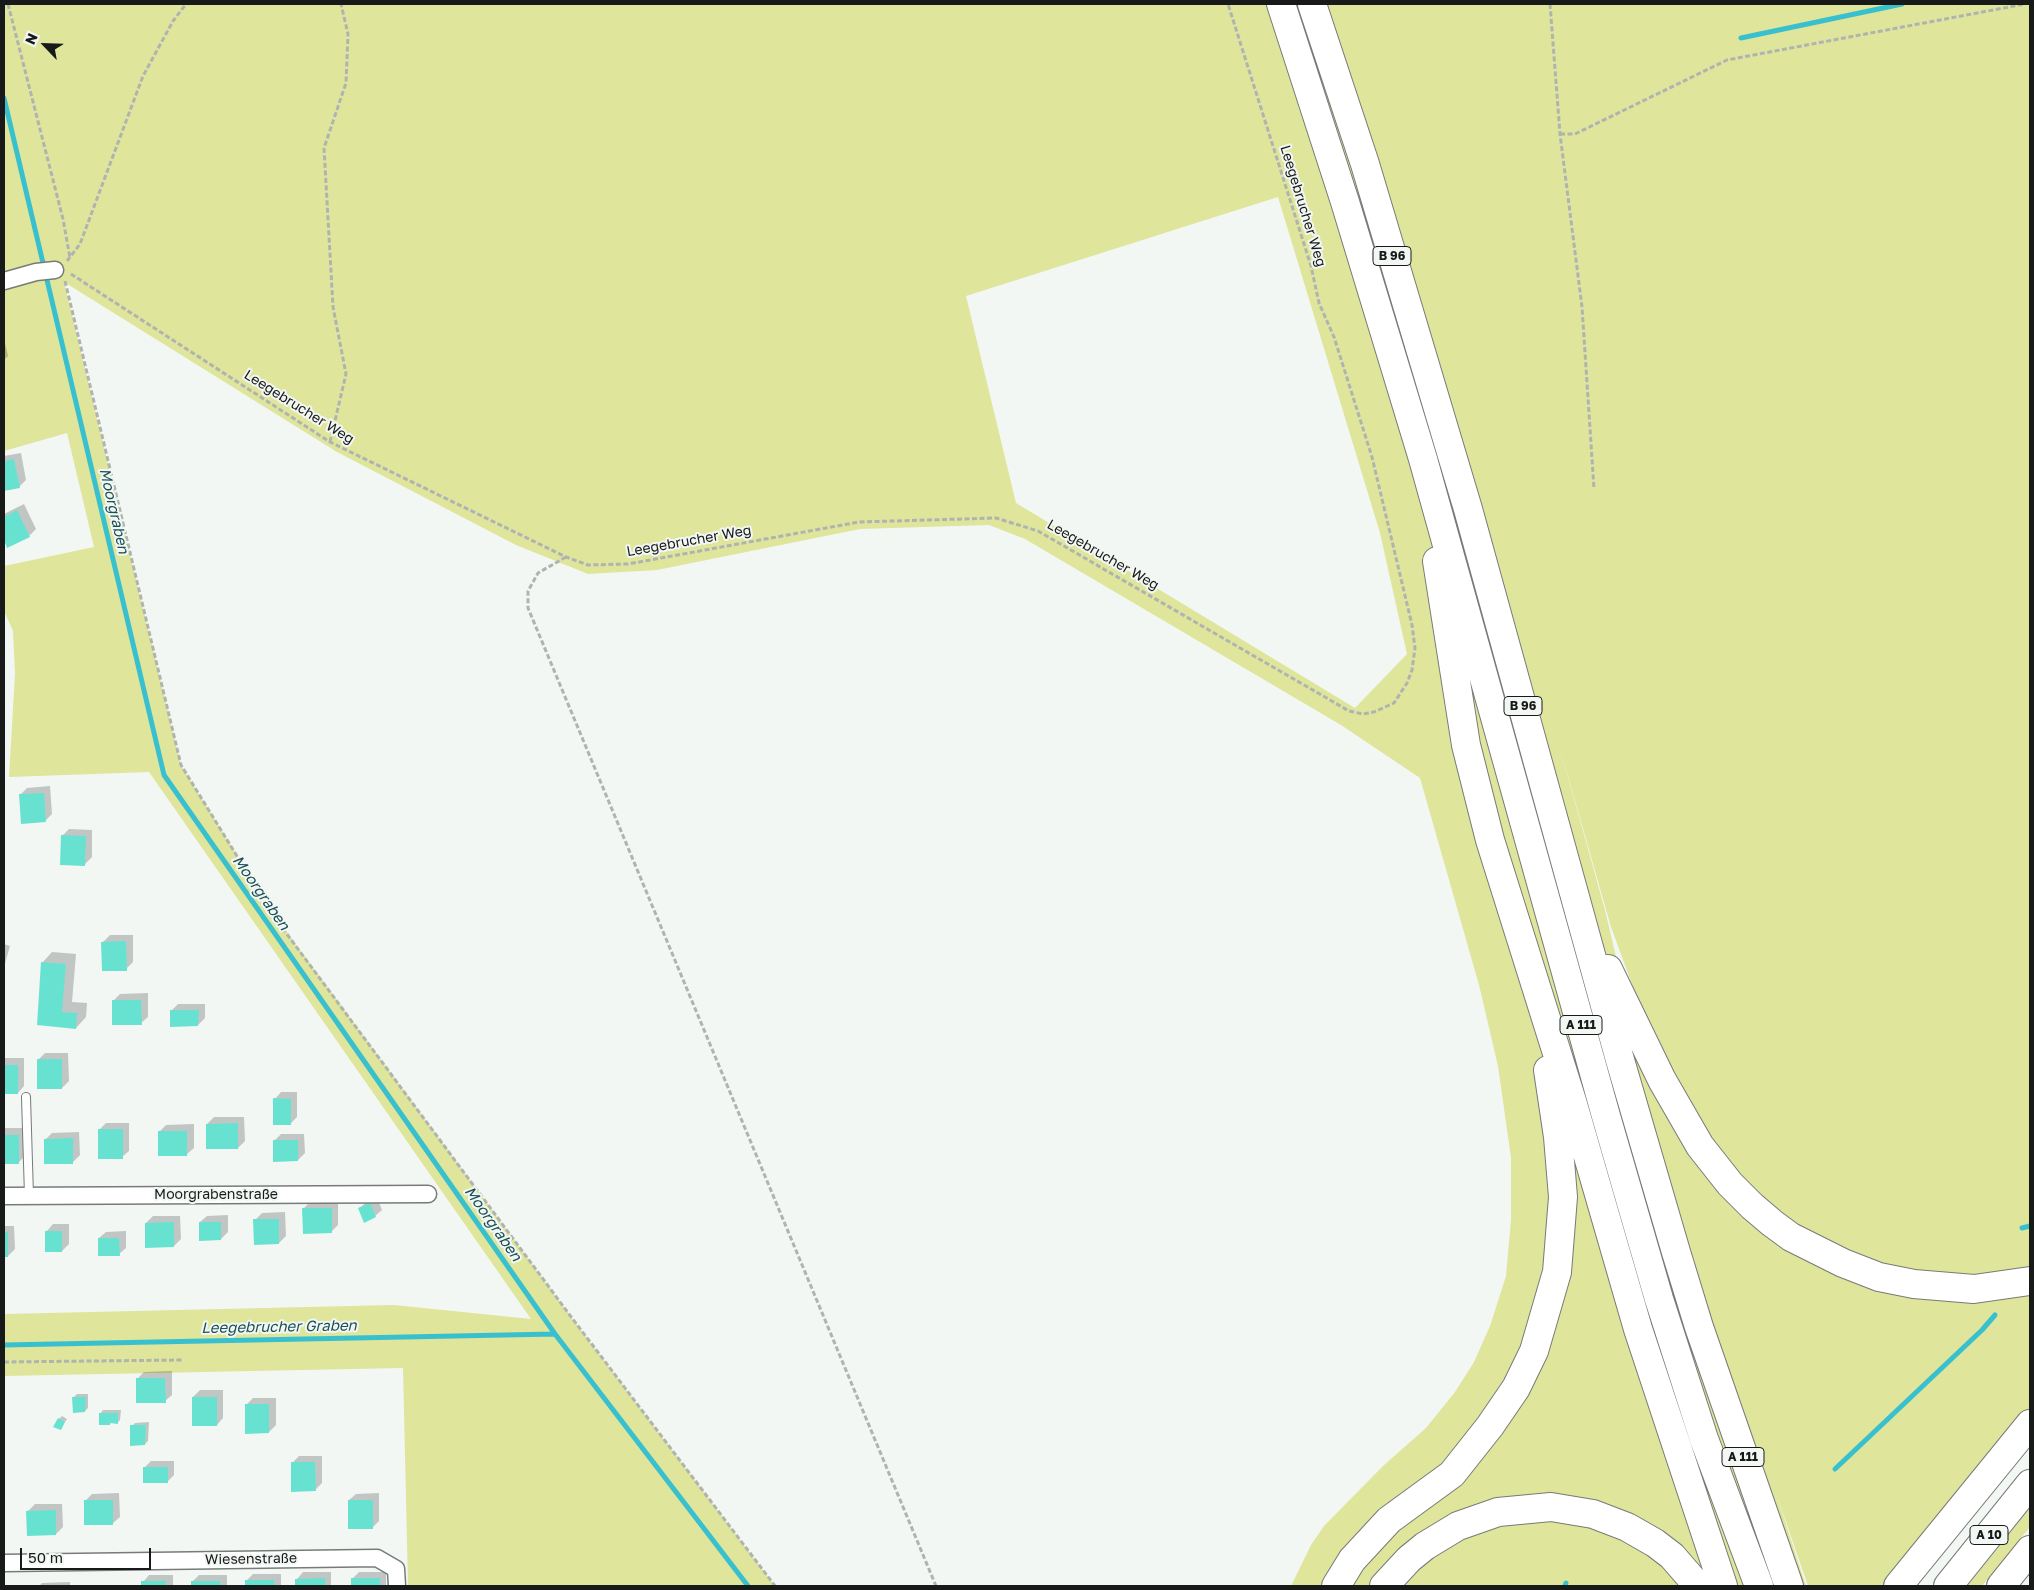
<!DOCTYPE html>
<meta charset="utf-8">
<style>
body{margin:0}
#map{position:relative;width:2034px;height:1590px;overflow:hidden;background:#f2f7f4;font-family:"Golos Text",sans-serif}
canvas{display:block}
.frame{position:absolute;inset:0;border:5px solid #181a19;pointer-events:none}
.north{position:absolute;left:20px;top:20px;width:50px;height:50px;-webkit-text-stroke:4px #f2f7f4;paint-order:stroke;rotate:294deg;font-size:14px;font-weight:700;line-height:20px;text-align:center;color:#181a19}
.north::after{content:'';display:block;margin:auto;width:18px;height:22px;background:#181a19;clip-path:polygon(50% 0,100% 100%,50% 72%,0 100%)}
.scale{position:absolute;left:20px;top:1548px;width:131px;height:22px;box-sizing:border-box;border:2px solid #181a19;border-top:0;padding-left:6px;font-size:15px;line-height:18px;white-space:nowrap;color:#181a19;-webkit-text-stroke:4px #f2f7f4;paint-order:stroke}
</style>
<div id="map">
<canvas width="2034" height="1590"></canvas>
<div class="frame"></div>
<div class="north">N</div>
<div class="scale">50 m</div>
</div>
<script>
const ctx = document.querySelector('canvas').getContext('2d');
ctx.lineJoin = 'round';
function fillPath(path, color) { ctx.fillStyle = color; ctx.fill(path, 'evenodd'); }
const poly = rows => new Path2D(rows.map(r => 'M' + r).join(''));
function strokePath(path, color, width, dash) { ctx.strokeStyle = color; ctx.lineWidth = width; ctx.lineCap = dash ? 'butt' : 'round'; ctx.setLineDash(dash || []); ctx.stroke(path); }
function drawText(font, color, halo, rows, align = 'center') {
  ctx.font = font + ' "Golos Text",sans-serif'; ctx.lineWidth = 4; ctx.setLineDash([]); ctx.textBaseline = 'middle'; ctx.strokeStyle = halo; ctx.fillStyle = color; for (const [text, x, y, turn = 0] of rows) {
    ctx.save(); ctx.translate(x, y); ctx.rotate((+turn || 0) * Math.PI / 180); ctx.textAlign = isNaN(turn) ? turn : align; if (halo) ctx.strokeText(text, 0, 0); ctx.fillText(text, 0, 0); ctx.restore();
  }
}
const green = poly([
 [4,4,2030,4,2030,1269,1999,1276,1958,1276,1918,1273,1873,1262,1830,1246,1784,1217,1747,1185,1716,1149,1690,1108,1648,1028,1611,927,1556,734,1605,910,1638,1050,1656,1089,1688,1147,1719,1187,1753,1221,1773,1237,1796,1252,1847,1276,1896,1291,1940,1297,1986,1298,2030,1291,2030,1411,1887,1586,1808,1586,1775,1490,1806,1586,1711,1586,1707,1576,1680,1548,1704,1579,1707,1586,1691,1586,1673,1571,1686,1586,1291,1586,1311,1545,1324,1526,1383,1466,1426,1428,1455,1392,1474,1362,1490,1326,1506,1276,1511,1220,1511,1158,1498,1066,1479,985,1420,778,1341,725,1025,539,989,525,860,529,657,570,588,574,516,545,337,452,64,282,181,765,275,916,572,1318,775,1586,408,1586,403,1368,4,1376,4,1314,394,1305,531,1319,149,772,9,777,15,674,13,631,4,611,4,566,94,547,67,433,4,451],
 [1278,197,1380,533,1407,654,1355,708,1016,503,966,296],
 [2030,1508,2030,1527,1982,1586,1967,1586]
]);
const shadow = poly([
 [4,339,8,356,4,360],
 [21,453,26,480,19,487,4,490,4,456],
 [24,504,36,529,29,536,8,546,4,538,4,514],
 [50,786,52,814,45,821,20,795,27,788],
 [69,829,92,830,92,857,85,864,62,836],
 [110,935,133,935,133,962,126,969,103,942],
 [4,944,10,946,4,967],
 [52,952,76,954,72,1002,87,1003,86,1017,76,1028,38,1024,42,963],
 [148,993,148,1017,141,1023,113,1001,120,994],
 [178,1004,205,1004,205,1018,198,1025,171,1011],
 [45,1053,68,1053,69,1081,62,1088,38,1060],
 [4,1058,24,1058,24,1086,18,1093,4,1093],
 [281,1092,297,1092,297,1117,290,1124,275,1099],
 [214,1117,244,1117,245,1141,238,1148,207,1124],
 [106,1123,129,1123,129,1151,122,1157,99,1130],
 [194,1124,194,1148,187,1154,159,1132,166,1125],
 [4,1128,25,1128,25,1156,18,1163,4,1163],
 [79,1132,80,1155,73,1162,45,1140,52,1133],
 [281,1134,304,1134,305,1153,298,1160,274,1141],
 [377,1197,382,1210,375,1216,359,1209,366,1202],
 [310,1202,338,1202,338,1225,331,1232,303,1209],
 [285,1212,286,1236,279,1243,255,1220,262,1213],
 [228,1215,228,1232,221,1239,200,1222,207,1216],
 [153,1216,180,1216,181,1239,174,1246,146,1223],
 [53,1224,69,1224,69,1244,62,1251,47,1231],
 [4,1226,14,1226,15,1249,8,1256,4,1256],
 [126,1231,126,1248,119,1254,99,1238,106,1232],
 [172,1371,172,1395,165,1401,137,1379,144,1372],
 [200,1390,223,1390,223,1418,217,1425,193,1397],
 [77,1394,88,1394,88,1408,85,1411,74,1397],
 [253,1398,276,1398,276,1425,269,1432,246,1405],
 [103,1410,121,1410,120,1420,117,1423,112,1422,110,1424,100,1414],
 [62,1416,67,1419,60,1429,59,1419],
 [149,1422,148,1441,145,1444,132,1426,135,1423],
 [299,1456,322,1456,322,1483,315,1490,292,1463],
 [151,1461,174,1461,174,1475,167,1482,144,1468],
 [119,1493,120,1517,113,1523,85,1501,92,1494],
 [379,1493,379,1521,372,1528,349,1500,356,1494],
 [35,1504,62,1504,63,1527,56,1534,28,1511],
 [303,1572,331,1572,331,1586,297,1586,297,1579],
 [359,1572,386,1572,386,1586,352,1586,352,1579],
 [253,1574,281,1574,281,1586,246,1586,246,1581],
 [149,1575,173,1575,173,1586,143,1586,143,1582],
 [199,1575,227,1575,227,1586,192,1586,192,1582],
 [70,1582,70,1586,39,1586,42,1583]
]);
const stream = poly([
 [1741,38,1902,4],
 [4,98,164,775,555,1334,748,1586],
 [2022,1228,2030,1226],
 [4,1345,555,1334],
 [1835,1469,1982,1330,1995,1315],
 [1565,1586,1566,1583]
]);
const building = poly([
 [14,459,20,488,4,491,4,461],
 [17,510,30,537,7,548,4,540,4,517],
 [44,793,46,822,21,824,19,794],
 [61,835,86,836,85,866,60,865],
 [126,941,127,971,102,971,101,942],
 [41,962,66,964,62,1012,77,1013,76,1029,37,1025],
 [112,1000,141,1000,142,1025,112,1025],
 [170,1010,199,1010,198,1026,170,1027],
 [37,1059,62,1059,62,1089,37,1089],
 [4,1065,18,1065,18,1094,4,1094],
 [273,1098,291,1099,291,1125,273,1125],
 [238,1123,238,1149,206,1149,206,1124],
 [98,1129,123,1129,123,1159,98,1159],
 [158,1131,187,1131,187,1156,158,1156],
 [4,1135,19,1135,19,1164,4,1164],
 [73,1138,73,1164,44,1164,44,1139],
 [273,1140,298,1140,298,1161,273,1162],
 [370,1203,376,1217,364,1223,358,1208],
 [302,1208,332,1208,332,1233,303,1234],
 [253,1219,279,1219,279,1244,254,1245],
 [174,1222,174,1247,145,1248,145,1223],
 [199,1222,221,1222,221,1240,199,1241],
 [45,1231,62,1231,62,1252,45,1252],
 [4,1232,8,1232,8,1257,4,1257],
 [98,1238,119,1238,120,1256,98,1256],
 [136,1378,165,1378,166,1403,136,1403],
 [72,1397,86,1397,85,1412,73,1413],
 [192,1397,217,1397,217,1426,192,1426],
 [245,1404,269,1404,269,1433,245,1434],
 [99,1413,118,1413,118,1424,110,1423,110,1425,99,1425],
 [58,1418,65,1422,61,1430,53,1427],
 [130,1425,146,1425,145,1445,130,1446],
 [291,1462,315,1462,316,1491,291,1492],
 [143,1467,168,1467,168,1483,143,1483],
 [84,1500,113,1500,113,1525,84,1525],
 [348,1500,373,1500,373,1529,348,1529],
 [56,1510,56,1535,27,1536,26,1511],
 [325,1578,325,1586,295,1586,295,1579],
 [351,1578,380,1578,380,1586,351,1586],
 [245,1580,274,1580,274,1586,245,1586],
 [141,1581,166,1581,166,1586,141,1586],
 [191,1581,220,1581,221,1586,191,1586]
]);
const path = poly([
 [8,4,63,219,70,258],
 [1550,4,1560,134,1582,307,1594,489],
 [1560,134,1575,134,1727,60,2025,4],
 [67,261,80,244,143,76,173,21,186,4],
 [71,274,330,442,566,557,588,565,628,564,859,522,996,518,1038,531,1349,711,1363,714,1374,712,1394,703,1407,683,1412,670,1415,648,1412,625,1372,457,1334,337,1319,303,1311,266,1228,4],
 [65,281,181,765,275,918,572,1318,775,1586],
 [330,442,346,374,333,307,324,148,346,83,348,34,341,4],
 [566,557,538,573,528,591,528,608,936,1586],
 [4,1362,182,1360]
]);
const lane = poly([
 [26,1097,29,1196]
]);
const street = poly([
 [4,281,36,272,55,270],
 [4,1196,428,1194],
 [4,1563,377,1558,396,1569,397,1586]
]);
const highway = poly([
 [1281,4,1345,202,1423,459,1606,1116,1659,1299,1704,1439,1759,1586],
 [1312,4,1365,164,1468,509,1620,1060,1676,1252,1699,1327,1789,1586],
 [1437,561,1466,745,1490,840,1572,1101,1638,1329,1723,1586],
 [1608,969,1662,1080,1700,1146,1730,1184,1752,1206,1772,1223,1791,1237,1843,1263,1879,1277,1914,1284,1974,1289,2030,1281],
 [1336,1586,1352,1560,1389,1520,1452,1474,1490,1426,1516,1388,1534,1351,1557,1272,1563,1197,1558,1137,1548,1070],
 [1384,1586,1409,1559,1425,1546,1458,1526,1498,1512,1551,1507,1593,1514,1627,1527,1655,1543,1672,1556,1698,1586],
 [1898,1586,2030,1424],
 [1948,1586,2030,1484],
 [2001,1586,2030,1550]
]);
const shields = [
 [1392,256,38],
 [1523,706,38],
 [1581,1025,42],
 [1743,1457,42],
 [1989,1535,38]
];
const shieldNames = [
 ["B 96",1392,256],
 ["B 96",1523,706],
 ["A 111",1581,1025],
 ["A 111",1743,1457],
 ["A 10",1989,1535]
];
const streetNames = [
 ["Leegebrucher Weg",1303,206,73],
 ["Leegebrucher Weg",299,407,32],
 ["Leegebrucher Weg",689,541,-10],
 ["Leegebrucher Weg",1103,555,30],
 ["Moorgrabenstraße",216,1195],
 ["Wiesenstraße",251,1559,-1]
];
const waterNames = [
 ["Moorgraben",114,511,77],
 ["Moorgraben",261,893,55],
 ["Moorgraben",493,1224,55],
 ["Leegebrucher Graben",279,1327,-1]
];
fillPath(green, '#dfe59b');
fillPath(shadow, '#0003');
strokePath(stream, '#39c0ce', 5);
fillPath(building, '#68e2d0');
strokePath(lane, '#777b78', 10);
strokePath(street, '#777b78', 19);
strokePath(highway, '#777b78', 30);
strokePath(path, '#b0b4b1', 3, [5, 2.5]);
strokePath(lane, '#fff', 8);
strokePath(street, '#fff', 16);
strokePath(highway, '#fff', 28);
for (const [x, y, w] of shields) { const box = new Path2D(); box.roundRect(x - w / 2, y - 9.5, w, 19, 4); ctx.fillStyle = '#f2f7f4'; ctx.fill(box); strokePath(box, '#181a19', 1); }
drawText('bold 12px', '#181a19', null, shieldNames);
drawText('14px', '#181a19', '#f2f7f4', streetNames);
drawText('italic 15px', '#195056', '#f2f7f4', waterNames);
</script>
